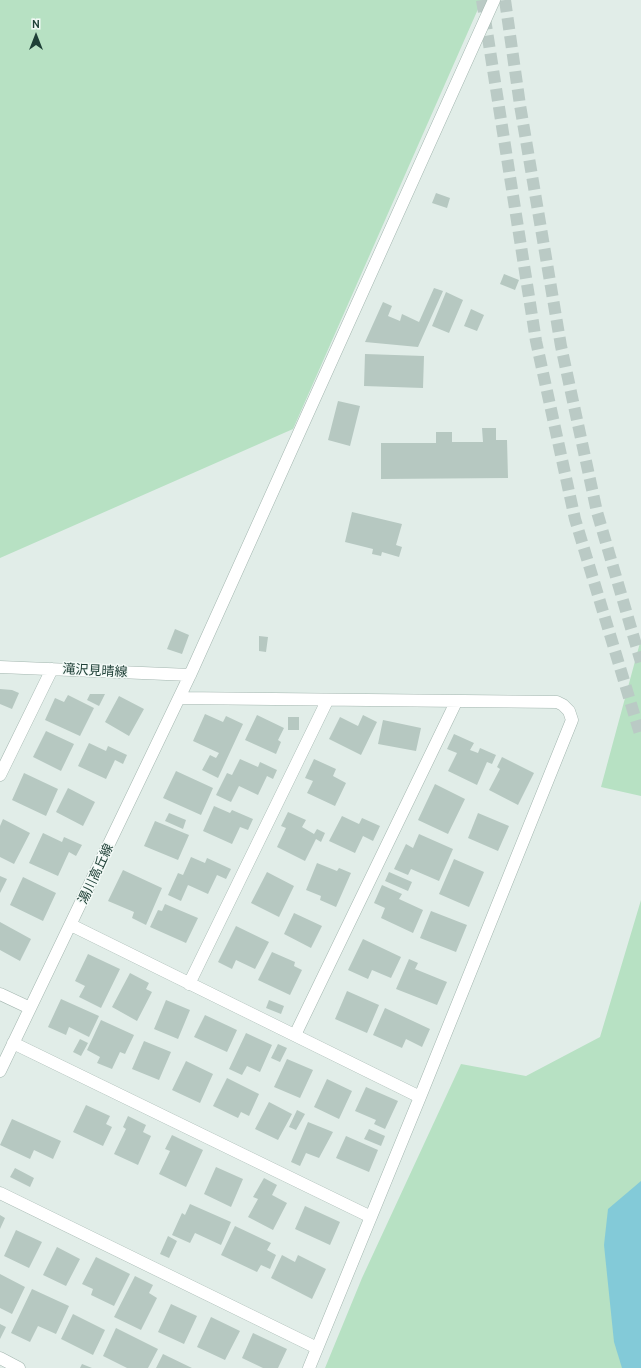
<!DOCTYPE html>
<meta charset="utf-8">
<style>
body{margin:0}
#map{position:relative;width:641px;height:1368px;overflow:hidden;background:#e1ede8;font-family:Cabin,sans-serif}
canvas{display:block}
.north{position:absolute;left:16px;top:16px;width:40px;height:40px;-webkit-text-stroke:3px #f2f9f6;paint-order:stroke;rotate:0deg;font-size:11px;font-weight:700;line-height:16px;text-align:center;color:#1f4037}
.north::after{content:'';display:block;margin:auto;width:14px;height:18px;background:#1f4037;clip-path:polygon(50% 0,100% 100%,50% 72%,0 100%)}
</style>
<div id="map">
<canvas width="641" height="1368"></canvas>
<div class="north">N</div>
</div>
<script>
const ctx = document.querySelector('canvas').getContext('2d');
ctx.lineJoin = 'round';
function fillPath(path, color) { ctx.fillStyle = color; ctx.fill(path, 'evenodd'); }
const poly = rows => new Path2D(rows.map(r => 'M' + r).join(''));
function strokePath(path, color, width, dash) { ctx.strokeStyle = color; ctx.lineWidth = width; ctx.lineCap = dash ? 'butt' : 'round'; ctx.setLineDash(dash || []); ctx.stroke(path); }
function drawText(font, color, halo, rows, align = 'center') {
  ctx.font = font + ' Cabin,"Noto Sans JP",sans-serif'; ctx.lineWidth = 3; ctx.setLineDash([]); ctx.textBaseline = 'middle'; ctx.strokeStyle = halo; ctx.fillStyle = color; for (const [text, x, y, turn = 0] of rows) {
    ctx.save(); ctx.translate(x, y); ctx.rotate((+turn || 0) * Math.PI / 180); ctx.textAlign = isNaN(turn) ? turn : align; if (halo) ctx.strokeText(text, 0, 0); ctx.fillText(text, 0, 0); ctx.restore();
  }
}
const green = poly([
 [0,0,482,0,293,429,0,558],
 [641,639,641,796,601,787],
 [641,900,641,1368,325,1368,362,1278,461,1064,526,1076,600,1037]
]);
const water = poly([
 [641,1181,641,1368,622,1368,614,1342,604,1245,608,1209]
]);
const building = poly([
 [436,193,450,198,447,208,432,203],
 [504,274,519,280,515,290,500,284],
 [434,288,443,291,418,347,365,342,383,302,392,306,388,316,400,321,402,314,419,322],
 [446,292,463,300,449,333,432,326],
 [471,309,484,315,477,331,464,326],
 [365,354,424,356,423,388,364,386],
 [338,401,360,406,350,446,328,440],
 [482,428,496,428,496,440,507,440,508,478,381,479,381,443,436,443,436,432,452,432,452,442,483,442],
 [352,512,402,524,396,545,402,547,399,557,382,552,381,556,372,554,373,549,345,542],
 [175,629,189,635,182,654,167,649],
 [259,636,268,637,266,652,259,651],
 [0,689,12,690,19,693,12,709,0,704],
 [90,694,105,694,99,706,87,700],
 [68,695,94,708,80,736,45,720,55,698,64,702],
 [119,696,144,709,129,736,105,722],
 [205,714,223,722,226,716,243,724,218,778,202,770,210,755,216,758,219,753,193,741],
 [257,715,284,728,278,740,281,742,276,754,245,740],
 [363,715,377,722,361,755,329,739,340,717,358,726],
 [288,717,299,717,299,730,288,730],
 [383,720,421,728,416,751,378,744],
 [46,731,74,744,61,771,33,757],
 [454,734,474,743,470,750,478,753,480,748,496,755,492,764,487,762,477,785,448,771,457,753,447,749],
 [89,743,106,751,108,746,127,755,123,764,115,760,106,779,78,766],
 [502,757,534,773,518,805,489,790,500,769,497,767],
 [240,759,258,767,260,762,277,770,273,779,267,776,258,795,239,786,231,802,216,795,227,773,232,775],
 [314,759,336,769,333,776,346,783,335,806,307,793,313,781,305,778],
 [176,771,213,788,201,815,163,798],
 [24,773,58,789,46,816,12,800],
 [435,784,465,799,448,834,418,820],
 [68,788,95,802,83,826,56,812],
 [214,806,230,813,232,810,253,819,248,830,240,827,232,844,203,831],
 [288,812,306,820,302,827,314,834,317,829,325,833,321,842,316,839,305,861,277,847,286,828,281,826],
 [169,813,186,820,183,829,165,821],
 [478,813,509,826,498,851,468,838],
 [342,816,359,824,362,818,380,826,373,841,363,836,355,853,329,841],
 [3,819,30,833,14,864,0,857,0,826],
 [155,821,189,835,178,860,144,846],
 [43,833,62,842,64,837,82,845,76,856,69,852,58,876,29,863],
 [419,834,453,849,439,881,411,869,408,875,394,869,406,844,413,848],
 [191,857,205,863,207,858,231,869,226,879,217,875,208,894,188,885,181,901,168,895,178,873,183,875],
 [454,859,484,872,469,907,439,894],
 [317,863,337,871,339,868,351,873,336,907,320,900,321,896,306,890],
 [123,870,162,888,146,925,132,918,134,912,108,901],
 [267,872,294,886,279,917,251,903],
 [389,872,412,882,408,891,385,881],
 [0,876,7,879,0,893],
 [23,877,56,893,43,921,10,905],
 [382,885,402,894,399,899,423,910,413,933,381,918,385,908,374,903],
 [165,904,198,918,186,943,150,927,158,910,162,911],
 [431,911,467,925,456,952,420,938],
 [294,913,322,926,311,948,284,934],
 [0,922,31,939,20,961,0,950],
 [236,926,269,942,255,969,236,960,232,969,218,962],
 [363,939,401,957,391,978,372,970,368,979,348,970],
 [272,952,295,962,294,966,302,970,290,995,258,980],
 [88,954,120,969,101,1008,79,997,85,986,75,981],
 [409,959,418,963,415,969,447,982,437,1005,396,989],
 [130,973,149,983,146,989,152,992,137,1021,112,1007],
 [347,991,379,1005,367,1033,335,1019],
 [61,999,99,1016,89,1037,69,1027,66,1035,48,1027],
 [166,1000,190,1010,178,1039,154,1029],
 [269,1000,284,1006,281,1014,266,1008],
 [385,1008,430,1029,422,1047,406,1039,402,1048,373,1035],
 [205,1015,237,1030,227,1052,194,1037],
 [101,1020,134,1035,125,1054,120,1052,112,1069,97,1063,100,1057,87,1050],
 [246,1033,272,1045,260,1072,247,1066,242,1075,229,1069],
 [80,1039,88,1043,81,1056,73,1052],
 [144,1041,171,1052,159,1080,132,1069],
 [278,1044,287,1048,280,1062,271,1058],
 [287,1059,313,1070,300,1098,274,1087],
 [186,1061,213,1074,200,1103,172,1090],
 [227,1078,259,1094,249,1116,241,1112,238,1118,213,1106],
 [327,1079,352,1091,339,1119,314,1107],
 [366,1087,398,1101,385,1129,374,1124,376,1120,355,1111],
 [269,1102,292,1114,278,1140,255,1129],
 [86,1105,110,1116,106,1124,112,1127,103,1146,73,1132],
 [297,1110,305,1114,296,1130,289,1127],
 [128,1116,146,1125,143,1132,151,1136,138,1165,114,1154,126,1129,123,1127],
 [12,1119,61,1141,53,1159,34,1150,30,1159,0,1145],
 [308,1122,333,1132,319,1158,306,1153,300,1166,291,1162],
 [369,1129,385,1136,381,1146,364,1139],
 [172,1135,203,1150,186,1187,159,1174,170,1151,165,1149],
 [346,1136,378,1150,369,1172,336,1158],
 [216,1167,243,1179,231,1207,204,1194],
 [15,1168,34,1178,30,1187,10,1177],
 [264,1178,277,1185,272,1195,287,1203,273,1230,248,1217,258,1199,253,1197],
 [190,1204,231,1222,221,1245,195,1233,190,1243,172,1235,182,1213,185,1215],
 [305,1206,340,1222,330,1245,295,1229],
 [0,1215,5,1218,0,1229],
 [235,1226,271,1243,267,1250,276,1255,270,1269,261,1265,257,1272,221,1255],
 [16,1230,42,1242,29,1268,4,1256],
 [168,1236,177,1241,169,1258,160,1254],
 [57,1247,80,1259,66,1286,43,1275],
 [282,1255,295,1262,298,1255,326,1269,312,1299,271,1278],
 [96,1257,130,1274,114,1306,91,1295,93,1289,82,1284],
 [0,1274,25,1287,12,1314,0,1308],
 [135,1276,153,1285,149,1293,157,1298,141,1330,114,1317],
 [32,1289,69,1306,56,1334,38,1326,30,1342,11,1333],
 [171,1304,197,1316,184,1344,158,1332],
 [73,1314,105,1330,93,1355,61,1339],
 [211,1317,240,1331,225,1360,197,1347],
 [0,1324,6,1327,0,1339],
 [116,1328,158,1349,148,1368,127,1368,103,1356],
 [253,1333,287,1349,278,1368,263,1368,242,1358],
 [163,1354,192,1368,156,1368],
 [82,1364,92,1368,80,1368]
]);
const highwayTunnel = poly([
 [482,0,536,341,575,519,641,737],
 [505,0,520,105,561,346,597,512,641,662]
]);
const minor = poly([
 [0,667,190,675],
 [179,698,557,702,563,705,569,711,572,720,420,1097,309,1368],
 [0,775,52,669],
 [71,925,420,1097],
 [189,984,327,701],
 [0,994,30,1008],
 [295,1035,456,702],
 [13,1043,371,1217],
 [0,1071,190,675,494,0],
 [0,1193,317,1348],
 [0,1358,19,1368]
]);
const streetNames = [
 ["滝沢見晴線",95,671,3],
 ["湯川高丘線",96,874,-65]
];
fillPath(green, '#b7e1c3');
fillPath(water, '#83cad8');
fillPath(building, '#b6c8c1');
strokePath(highwayTunnel, '#bacac5', 12, [12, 6]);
strokePath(minor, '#a3b6af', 13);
strokePath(minor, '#fff', 12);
drawText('13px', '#1f4037', '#f2f9f6', streetNames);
</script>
